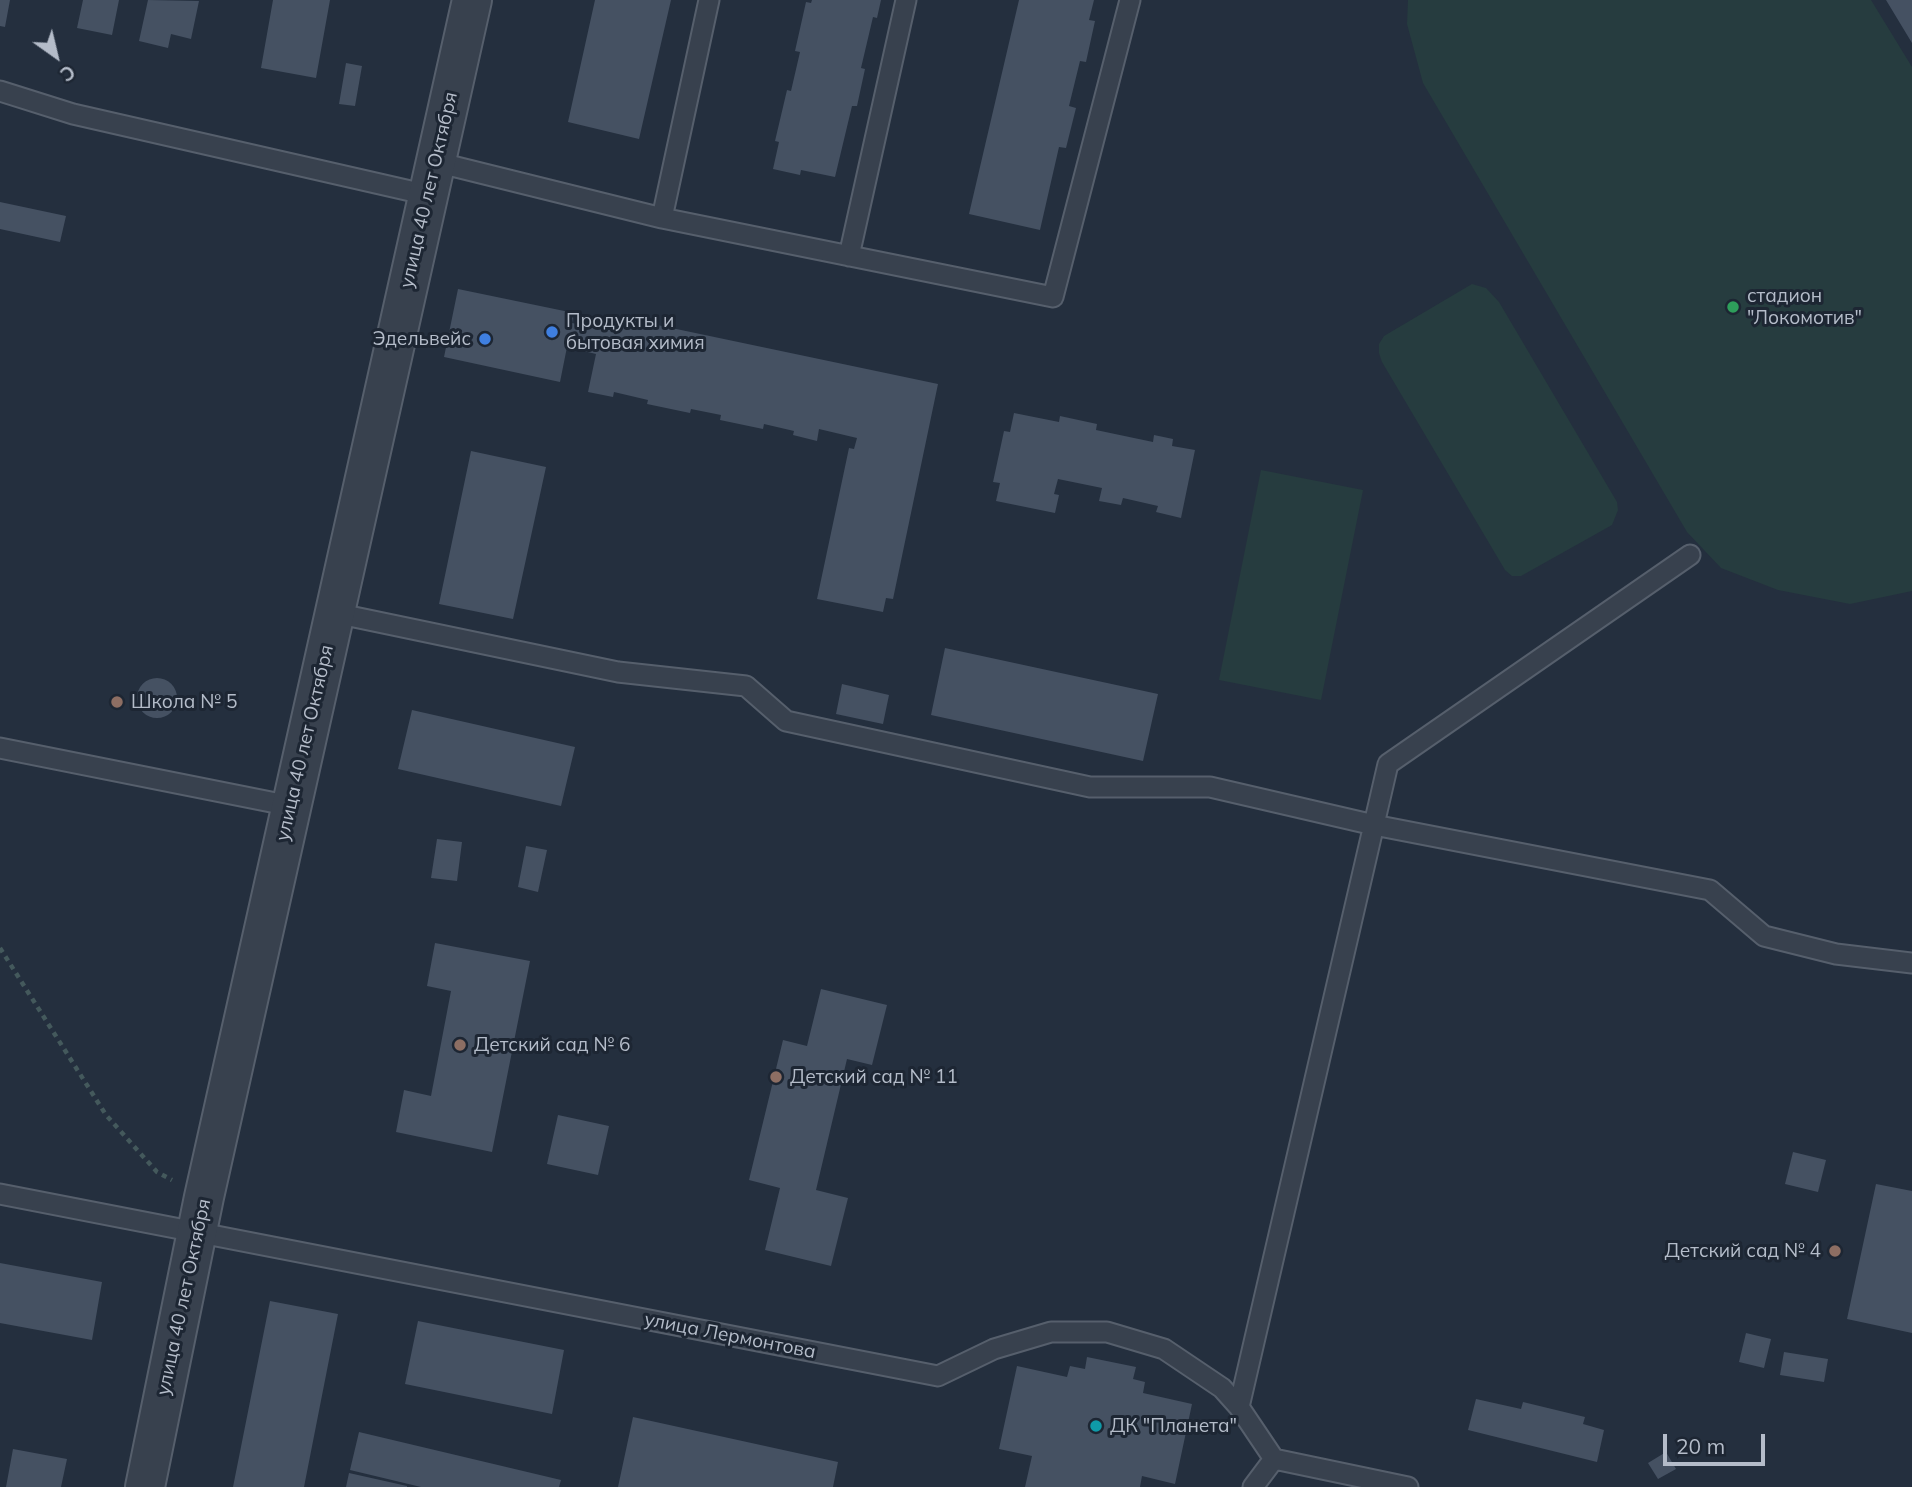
<!DOCTYPE html>
<meta charset="utf-8">
<style>
body{margin:0}
#map{position:relative;width:1912px;height:1487px;overflow:hidden;background:#242f3e;font-family:Mulish,sans-serif}
canvas{display:block}
.north{position:absolute;left:21px;top:21px;width:70px;height:70px;-webkit-text-stroke:5px #1d2633;paint-order:stroke;rotate:146deg;font-size:19px;font-weight:700;line-height:28px;text-align:center;color:#b4bcc9}
.north::after{content:'';display:block;margin:auto;width:24px;height:32px;background:#b4bcc9;clip-path:polygon(50% 0,100% 100%,50% 72%,0 100%)}
.scale{position:absolute;left:1663px;top:1434px;width:102px;height:32px;box-sizing:border-box;border:4px solid #b4bcc9;border-top:0;padding-left:9px;font-size:21px;line-height:24px;white-space:nowrap;color:#b4bcc9;-webkit-text-stroke:5px #1d2633;paint-order:stroke}
</style>
<div id="map">
<canvas width="1912" height="1487"></canvas>
<div class="north">С</div>
<div class="scale">20 m</div>
</div>
<script>
const ctx = document.querySelector('canvas').getContext('2d');
ctx.lineJoin = 'round';
function fillPath(path, color) { ctx.fillStyle = color; ctx.fill(path, 'evenodd'); }
const poly = rows => new Path2D(rows.map(r => 'M' + r).join(''));
function strokePath(path, color, width, dash) { ctx.strokeStyle = color; ctx.lineWidth = width; ctx.lineCap = dash ? 'butt' : 'round'; ctx.setLineDash(dash || []); ctx.stroke(path); }
function drawText(font, color, halo, rows, align = 'center') {
  ctx.font = font + ' Mulish,sans-serif'; ctx.lineWidth = 6; ctx.setLineDash([]); ctx.textBaseline = 'middle'; ctx.strokeStyle = halo; ctx.fillStyle = color; for (const [text, x, y, turn = 0] of rows) {
    ctx.save(); ctx.translate(x, y); ctx.rotate((+turn || 0) * Math.PI / 180); ctx.textAlign = isNaN(turn) ? turn : align; if (halo) ctx.strokeText(text, 0, 0); ctx.fillText(text, 0, 0); ctx.restore();
  }
}
const green = poly([
 [1408,0,1871,0,1912,67,1912,591,1850,604,1778,590,1721,568,1687,532,1423,83,1407,24],
 [1472,284,1486,288,1499,302,1617,502,1618,510,1612,525,1521,576,1512,576,1505,570,1382,362,1379,353,1379,344,1384,336],
 [1261,470,1363,490,1321,700,1219,680]
]);
const building = poly([
 [0,0,10,0,5,27,0,26],
 [83,0,119,0,112,35,77,28],
 [148,0,199,1,191,39,171,34,168,48,139,41],
 [273,0,330,0,316,78,261,68],
 [595,0,671,0,639,139,568,122],
 [812,0,881,0,877,18,873,17,861,68,865,69,857,106,852,106,835,177,801,170,800,175,773,169,779,142,775,141,787,90,791,91,800,52,795,51,806,2,811,3],
 [1019,0,1094,0,1089,20,1095,21,1086,62,1080,61,1069,106,1076,108,1066,148,1059,147,1040,230,969,214],
 [1886,0,1912,0,1912,43],
 [346,63,362,66,355,106,339,104],
 [0,202,66,216,60,242,0,229],
 [458,289,574,313,572,323,602,329,605,314,938,384,893,599,886,598,883,612,817,599,849,448,854,449,857,438,819,429,817,441,793,435,794,431,764,424,763,429,720,420,721,415,691,409,690,413,647,404,648,400,614,392,613,397,588,392,596,354,567,347,560,382,444,357],
 [1014,413,1059,422,1060,416,1097,424,1096,430,1153,442,1154,435,1173,439,1172,446,1195,450,1181,518,1156,512,1158,506,1123,498,1121,505,1099,501,1102,488,1058,479,1054,494,1059,495,1055,513,996,501,1000,483,993,482,1004,431,1010,432],
 [471,451,546,467,513,619,439,604],
 [945,648,1158,694,1143,761,931,715],
 '137 698a20 20 0 1 1 40 0a20 20 0 1 1-40 0Z',
 [842,684,889,695,883,724,836,714],
 [412,710,575,747,561,806,398,769],
 [437,839,462,842,457,881,431,878],
 [526,846,547,850,538,892,518,887],
 [435,943,530,961,492,1152,396,1132,404,1090,431,1096,451,991,427,986],
 [821,989,887,1005,872,1065,847,1059,816,1190,848,1198,831,1266,765,1250,780,1188,749,1180,783,1040,807,1046],
 [558,1115,609,1126,598,1175,547,1164],
 [1793,1152,1826,1160,1818,1192,1785,1184],
 [1876,1184,1912,1191,1912,1333,1847,1319],
 [0,1263,102,1282,92,1340,0,1323],
 [270,1301,338,1314,304,1487,233,1487],
 [418,1321,564,1350,552,1414,405,1384],
 [1746,1333,1771,1339,1764,1368,1739,1362],
 [1784,1352,1828,1359,1824,1382,1780,1375],
 [1087,1357,1136,1367,1133,1379,1145,1382,1143,1393,1192,1404,1175,1484,1142,1476,1140,1487,1025,1487,1032,1456,999,1449,1017,1366,1067,1377,1070,1366,1085,1369],
 [1476,1399,1521,1409,1523,1402,1585,1417,1583,1424,1604,1430,1597,1462,1468,1430],
 [633,1417,838,1462,833,1487,618,1487],
 [359,1432,561,1480,559,1487,421,1487,350,1470],
 [13,1449,67,1459,61,1487,6,1487],
 [1666,1452,1676,1469,1658,1479,1648,1463],
 [349,1473,407,1486,407,1487,346,1487]
]);
const path = poly([
 [0,948,106,1115,157,1172,172,1180]
]);
const service = poly([
 [0,91,73,114,428,195],
 [436,162,662,218,1053,297,1130,0],
 [662,218,709,0],
 [849,256,906,0],
 [335,613,618,672,746,686,786,721,1090,787,1210,787,1374,825,1710,890,1764,936,1836,954,1912,963],
 [0,748,291,806],
 [0,1194,938,1376,994,1349,1051,1332,1107,1332,1164,1349,1222,1388,1239,1407,1274,1459,1408,1487],
 [1239,1407,1388,764,1690,555],
 [1253,1487,1274,1459]
]);
const minor = poly([
 [145,1487,204,1197,472,0]
]);
const markers = [
 [1733,307,7,"#2e9e5b"],
 [552,332,7,"#3f7fe0"],
 [485,339,7,"#3f7fe0"],
 [117,702,7,"#8d6e63"],
 [460,1045,7,"#8d6e63"],
 [776,1077,7,"#8d6e63"],
 [1835,1251,7,"#8d6e63"],
 [1096,1426,7,"#0f9aa8"]
];
const streetNames = [
 ["улица 40 лет Октября",429,190,-77],
 ["улица 40 лет Октября",305,743,-77],
 ["улица 40 лет Октября",184,1297,-78],
 ["улица Лермонтова",730,1336,11]
];
const poiNames = [
 ["стадион",1747,296],
 ["\"Локомотив\"",1747,318],
 ["Продукты и",566,321],
 ["бытовая химия",566,343],
 ["Эдельвейс",471,339,"right"],
 ["Школа № 5",131,702],
 ["Детский сад № 6",474,1045],
 ["Детский сад № 11",790,1077],
 ["Детский сад № 4",1821,1251,"right"],
 ["ДК \"Планета\"",1110,1426]
];
fillPath(green, '#263c3f');
fillPath(building, '#455162');
strokePath(service, '#565f6c', 23);
strokePath(minor, '#565f6c', 42);
strokePath(path, '#44595c', 4.5, [5, 5]);
strokePath(service, '#38414e', 19);
strokePath(minor, '#38414e', 38);
for (const [x, y, r, color] of markers) { const dot = new Path2D(); dot.arc(x, y, r, 0, 2 * Math.PI); ctx.fillStyle = color; ctx.fill(dot); strokePath(dot, '#1d2633', 2.5); }
drawText('19px', '#b4bcc9', '#1d2633', streetNames);
drawText('19px', '#b4bcc9', '#1d2633', poiNames, 'left');
</script>
